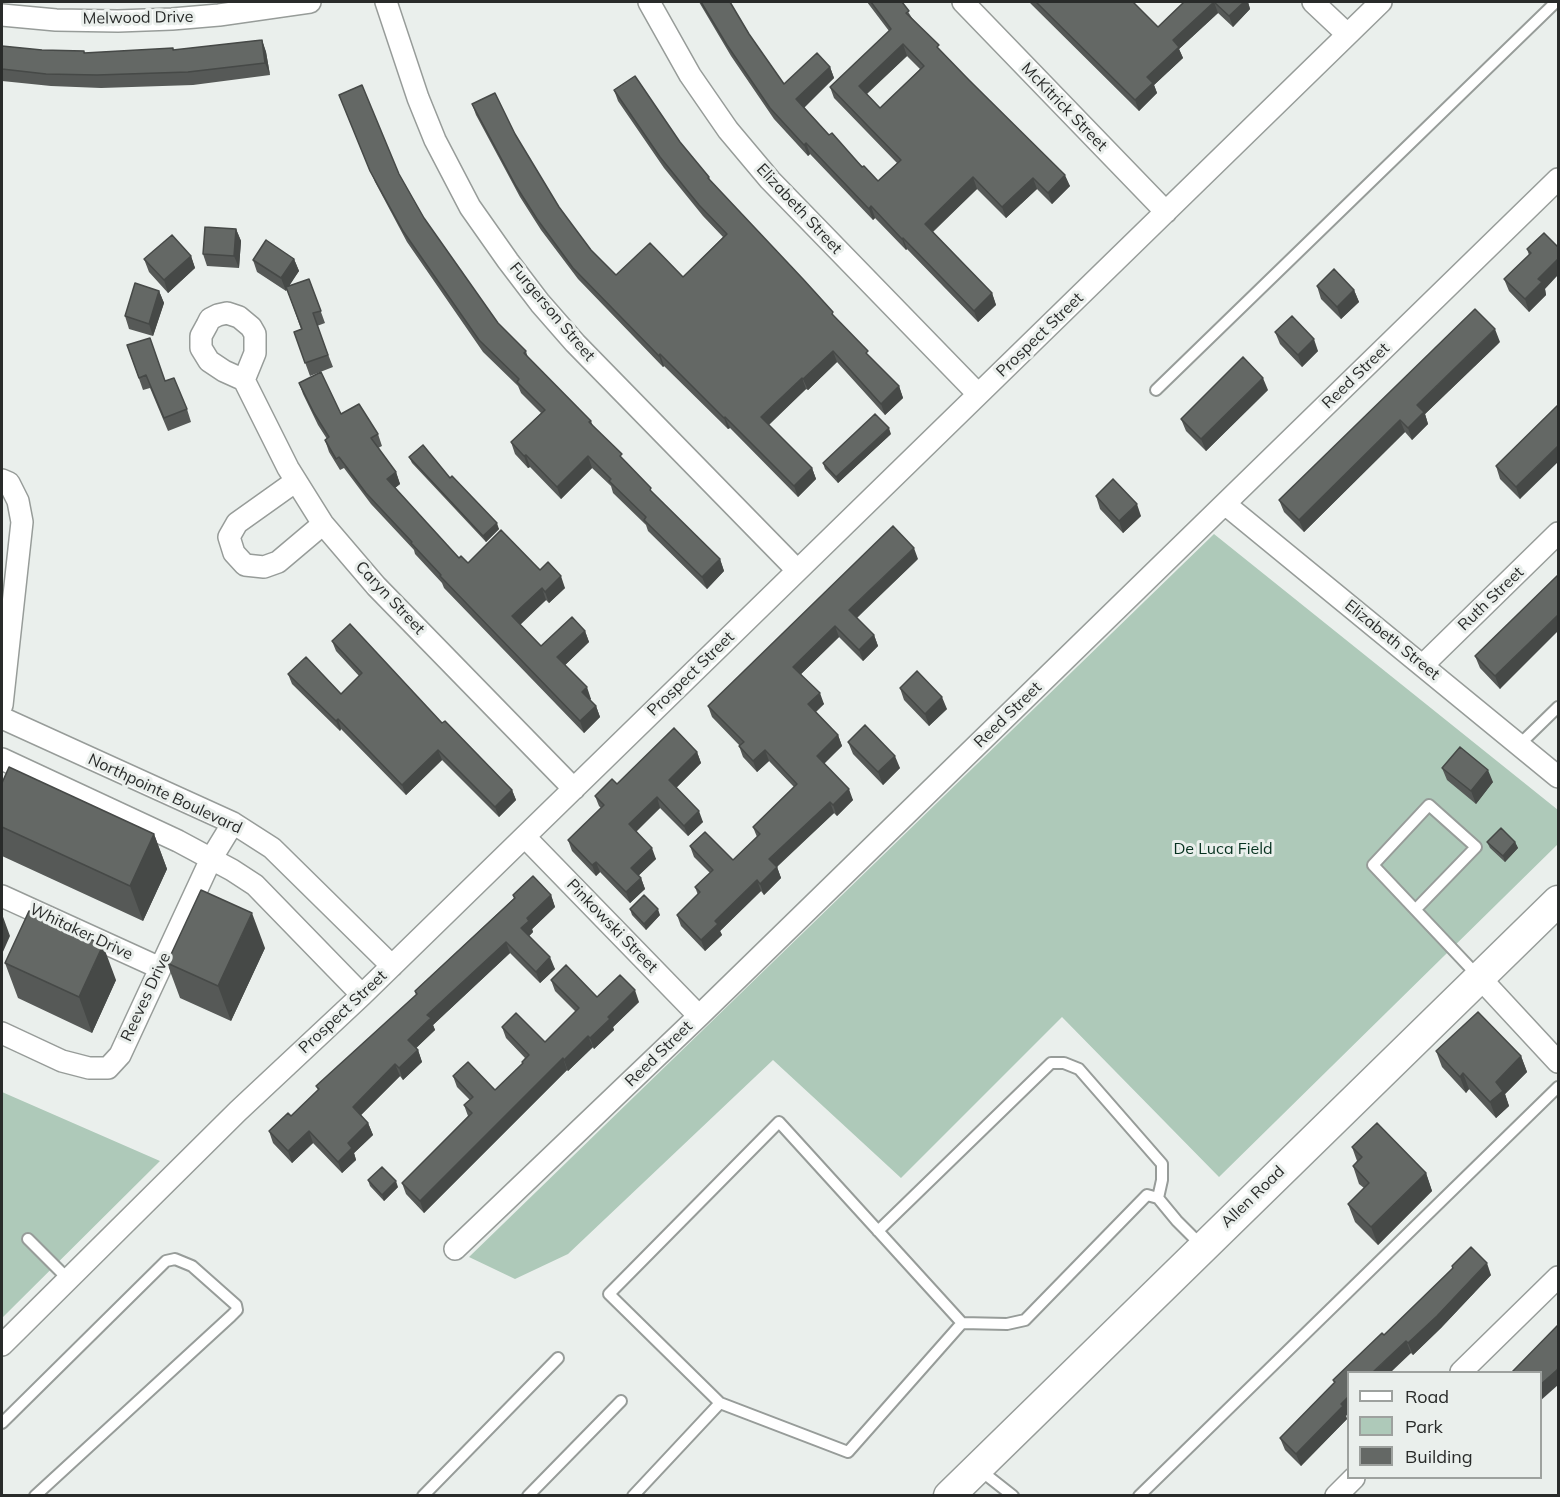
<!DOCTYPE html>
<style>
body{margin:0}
#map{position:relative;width:1560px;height:1497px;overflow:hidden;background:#eaefec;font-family:Mulish,sans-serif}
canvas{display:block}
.frame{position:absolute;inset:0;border:3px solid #292b2a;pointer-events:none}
.legend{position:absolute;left:1347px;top:1371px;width:195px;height:108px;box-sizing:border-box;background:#eaefec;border:2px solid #9da19e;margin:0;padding:8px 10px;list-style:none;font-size:18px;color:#292b2a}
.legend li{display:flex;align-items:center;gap:12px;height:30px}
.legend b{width:30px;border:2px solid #9da19e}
</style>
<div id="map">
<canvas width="1560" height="1497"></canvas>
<div class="frame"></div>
<ul class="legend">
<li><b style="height:8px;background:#fff"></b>Road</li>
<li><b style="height:16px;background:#aec9b9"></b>Park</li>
<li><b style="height:16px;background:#646865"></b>Building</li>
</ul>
</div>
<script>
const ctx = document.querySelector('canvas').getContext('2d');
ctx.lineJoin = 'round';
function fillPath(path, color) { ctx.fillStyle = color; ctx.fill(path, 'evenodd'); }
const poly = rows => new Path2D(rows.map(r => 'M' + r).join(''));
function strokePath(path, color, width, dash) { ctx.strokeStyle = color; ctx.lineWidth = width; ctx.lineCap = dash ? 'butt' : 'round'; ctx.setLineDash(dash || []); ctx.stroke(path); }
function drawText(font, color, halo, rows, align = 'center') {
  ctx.font = font + ' Mulish,sans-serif'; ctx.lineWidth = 6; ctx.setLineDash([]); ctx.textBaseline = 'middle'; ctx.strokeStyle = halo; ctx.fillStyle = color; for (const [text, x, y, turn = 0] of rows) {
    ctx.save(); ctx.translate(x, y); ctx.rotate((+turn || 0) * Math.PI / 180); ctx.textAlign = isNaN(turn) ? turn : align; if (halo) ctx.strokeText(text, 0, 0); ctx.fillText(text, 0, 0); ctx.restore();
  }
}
const green = poly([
 [1214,534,1558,810,1558,844,1219,1177,1062,1017,901,1178,773,1060,568,1254,515,1279,469,1257],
 [2,1092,160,1161,2,1318]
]);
const service = poly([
 [1156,390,1556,2],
 [1520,744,1558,707],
 [1416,909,1476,847,1429,805,1373,865,1477,975],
 [878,1231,1051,1063,1064,1063,1079,1069,1162,1164,1162,1180,1158,1198],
 [28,1239,69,1280],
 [962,1323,1007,1324,1025,1320,1147,1195,1158,1198,1177,1221,1202,1246],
 [2,1423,166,1261,175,1259,192,1266,236,1305,237,1310,231,1316,35,1496],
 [980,1470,1013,1496],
 [423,1496,558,1358],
 [528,1496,621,1401],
 [633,1496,720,1403,848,1452,962,1323,779,1122,609,1294,720,1403],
 [1139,1496,1558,1087]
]);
const minor = poly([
 [386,2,418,98,435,140,470,207,508,261,540,303,575,343,797,570],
 [649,2,690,75,728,130,770,180,978,394],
 [963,2,1166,212],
 [1313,2,1347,34],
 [2,15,56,20,118,21,172,19,219,15,310,2],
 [244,380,255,353,255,334,251,327,239,317,227,313,218,315,210,319,207,325,201,336,201,348,209,361,224,371,244,380,288,468,323,524,376,586,574,789],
 [2,480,9,483,18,501,22,522,2,705],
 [296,481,237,523,229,537,234,553,245,565,264,567,278,562,323,524],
 [1225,504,1558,777],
 [1423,665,1558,533],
 [2,718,233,823,272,848,392,966],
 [2,759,178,841,232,870,255,885,362,995],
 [525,837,699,1016],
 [2,896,160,968],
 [1480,978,1558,1062],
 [2,1033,62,1061,89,1068,108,1068,120,1055,211,859,233,823],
 [455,1249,699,1016,1558,179],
 [2,1345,238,1111,362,995,1381,2],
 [1461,1372,1558,1277],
 [1336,1496,1354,1478]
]);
const secondary = poly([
 [949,1496,1558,901]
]);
const wall = poly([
 [699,2,730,2,749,34,784,84,830,67,834,78,804,107,829,135,878,181,897,163,834,98,830,87,889,31,867,2,902,2,912,18,942,52,1070,186,1052,204,1037,189,1006,218,977,189,933,232,992,293,996,305,978,322,907,249,906,250,875,218,873,220,810,154,808,156,774,119,731,56],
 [907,56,920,69,880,108,867,94],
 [1029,2,1133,2,1158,27,1184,2,1248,2,1250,9,1233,27,1218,13,1179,49,1183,58,1154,85,1157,93,1139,111],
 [262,40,266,52,270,75,193,85,101,88,51,86,2,81,2,46,42,50,84,51,84,53,174,50],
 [614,90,680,142,709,177,711,182,869,356,899,386,903,398,885,415,837,362,808,390,806,389,769,425,812,468,816,479,798,497,730,428,728,429,664,366,663,367,578,279,541,230,520,197,476,115,472,104,515,134,559,207,591,250,616,275,683,277,723,237,703,216,664,168,618,101],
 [339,95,399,174,424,218,498,323,526,351,528,358,591,421,593,426,653,494,720,559,724,571,707,589,648,531,646,525,613,493,611,486,592,468,561,499,530,467,528,468,515,454,511,442,541,413,521,393,518,386,483,352,407,242,375,182],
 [236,229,241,241,239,268,207,266,203,254],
 [1544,233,1545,289,1546,295,1529,312,1509,291,1504,279,1529,255,1527,249],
 [191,256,195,268,168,293,149,272,144,259],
 [294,259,299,271,288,286,309,279,325,323,317,326,333,367,310,376,294,332,301,329,287,289,286,291,257,272,253,260],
 [1317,286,1354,290,1359,302,1341,319,1321,299],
 [159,291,164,303,153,336,129,329,125,316],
 [1275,332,1318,351,1302,367,1280,344],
 [1500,342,1425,414,1428,424,1412,440,1405,432,1304,532,1284,512,1279,500],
 [127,345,187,409,191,422,168,431,150,388,143,390],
 [299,383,341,414,378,434,382,446,378,448,396,472,400,484,395,488,459,558,468,563,540,570,565,588,549,603,546,600,520,624,541,646,585,631,589,642,565,665,591,699,590,700,596,706,600,717,584,733,444,588,442,583,415,554,414,550,371,504,344,468,340,470,329,452,325,440,327,439,318,425,303,394],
 [1268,390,1206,451,1186,431,1181,419],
 [1558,405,1520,499,1500,479,1496,466],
 [891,434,838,483,825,469,823,463],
 [409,457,450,478,499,529,486,542,412,463],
 [1096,496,1141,516,1123,533,1100,509],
 [918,559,857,618,874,635,878,646,863,661,839,637,801,674,824,704,816,712,838,735,842,746,824,763,853,800,837,816,834,813,777,867,781,878,764,895,761,891,720,931,722,935,705,951,681,926,677,915,698,895,695,887,710,873,694,857,690,846,733,860,757,837,753,827,794,787,769,761,757,772,743,757,739,746,740,746,712,717,708,706],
 [1558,575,1500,689,1480,668,1475,656],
 [332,641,442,723,512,790,516,800,499,817,442,760,406,795,341,729,340,731,292,684,288,674,341,694,359,676,336,651],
 [900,688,947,709,929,726,904,700],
 [848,742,900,768,883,785,853,754],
 [697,752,701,763,676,788,703,822,688,836,660,808,636,831,656,859,638,876,641,878,645,889,630,903,600,872,596,876,572,851,568,840,601,808,599,806,595,796,617,784],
 [1442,768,1493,782,1476,804,1447,780],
 [2,827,154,834,167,869,143,921,2,856],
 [1487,842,1515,842,1518,848,1505,862,1490,848],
 [513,895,551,895,555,907,532,929,533,932,529,936,555,969,540,983,510,953,433,1025,435,1030,416,1048,418,1050,422,1062,403,1080,400,1076,361,1115,368,1123,373,1135,354,1153,356,1160,342,1173,313,1143,292,1163,273,1143,269,1131,291,1116,318,1090,316,1086,416,995,415,991,514,898],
 [630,909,660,915,646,930,632,915],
 [265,948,231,1021,180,998,167,963],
 [5,963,116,980,92,1033,18,998],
 [551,980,597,997,639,1002,613,1027,614,1030,594,1049,593,1047,568,1071,567,1070,424,1213,406,1194,402,1183,468,1116,464,1105,470,1100,457,1087,453,1076,495,1090,523,1064,522,1062,525,1058,506,1038,502,1027,545,1042,576,1012,555,991],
 [1436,1051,1521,1056,1527,1072,1505,1094,1509,1106,1496,1118,1469,1089,1466,1093,1442,1067],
 [1352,1147,1426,1173,1432,1191,1378,1245,1355,1222,1348,1204,1364,1188,1359,1184,1353,1166,1357,1161],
 [368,1180,398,1187,384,1201,370,1186],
 [1452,1266,1491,1275,1441,1328,1413,1355,1411,1353,1348,1372,1348,1413,1346,1416,1347,1419,1301,1466,1285,1450,1280,1438,1334,1383,1333,1380,1384,1335,1452,1269]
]);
const shadedWall = poly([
 [1214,2,1218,13,1179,49,1183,58,1154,85,1157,93,1139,111,1135,100,1147,77,1173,40],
 [1244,2,1248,2,1250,9,1233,27,1229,16],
 [262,40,266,52,270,75,265,63],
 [903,44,907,56,863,97,859,86],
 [830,67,834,78,801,111,796,99],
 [806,143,810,154,808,156,804,145],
 [1065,175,1070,186,1052,204,1048,193],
 [973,177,977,189,929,235,925,224],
 [1033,178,1037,189,1006,218,1002,207],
 [871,206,875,218,873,220,869,209],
 [236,229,241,241,239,268,234,256],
 [903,238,907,249,906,250,902,239],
 [191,256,195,268,168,293,164,280],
 [294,259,299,271,286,291,281,278],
 [1558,259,1558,275,1545,289,1546,295,1529,312,1525,299,1538,279],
 [1354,290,1359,302,1341,319,1337,307],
 [159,291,164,303,153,336,149,324],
 [992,293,996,305,978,322,974,311],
 [1495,329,1500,342,1425,414,1428,424,1412,440,1408,428,1417,405],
 [1314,339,1318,351,1302,367,1298,355],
 [833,351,837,362,808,390,803,379],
 [660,354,664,366,663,367,659,356],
 [802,378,806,389,765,428,761,417],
 [1263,378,1268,390,1206,451,1201,439],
 [899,386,903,398,885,415,881,404],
 [725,417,730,428,728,429,724,418],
 [1400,420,1405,432,1304,532,1299,520],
 [889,428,891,434,838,483,836,477],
 [1558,446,1558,462,1520,499,1516,487],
 [526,455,530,467,528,468,524,456],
 [588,456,592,468,561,499,557,487],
 [812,468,816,479,798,497,794,486],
 [396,472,400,484,391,491,387,479],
 [1137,504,1141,516,1123,533,1119,521],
 [497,523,499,529,486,542,483,536],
 [914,548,918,559,853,621,849,610],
 [720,559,724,571,707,589,702,577],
 [561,576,565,588,549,603,545,592],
 [542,588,546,600,517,628,512,616],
 [1558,615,1558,631,1500,689,1495,676],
 [835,626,839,637,797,678,793,667],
 [585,631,589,642,561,669,557,657],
 [874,635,878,646,863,661,859,650],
 [587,687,591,699,586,703,582,692],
 [820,693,824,704,812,715,808,704],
 [942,697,947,709,929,726,925,714],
 [596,706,600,717,584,733,580,721],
 [338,719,341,729,340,731,336,721],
 [838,735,842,746,821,767,817,756],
 [438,750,442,760,406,795,402,785],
 [765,750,769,761,757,772,753,761],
 [697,752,701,763,673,791,669,780],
 [895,756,900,768,883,785,878,772],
 [1488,770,1493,782,1476,804,1471,791],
 [849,789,853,800,837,816,833,805],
 [512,790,516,800,499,817,495,807],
 [657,797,660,808,633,835,629,824],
 [830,802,834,813,773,870,769,859],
 [699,811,703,822,688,836,684,826],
 [154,834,167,869,143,921,130,886],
 [1515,842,1518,848,1505,862,1503,856],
 [652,848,656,859,635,879,631,868],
 [596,862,600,872,596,876,592,865],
 [777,867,781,878,764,895,760,884],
 [641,878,645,889,630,903,626,892],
 [757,880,761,891,720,931,722,935,705,951,701,940,715,921],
 [551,895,555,907,532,929,533,932,526,939,521,928,527,918],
 [658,909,660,915,646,930,644,924],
 [252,913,265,948,231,1021,218,986],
 [2,914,10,936,2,954],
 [506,942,510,953,433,1025,435,1030,412,1052,408,1040,427,1015],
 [103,945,116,980,92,1033,79,997],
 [550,957,555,969,540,983,536,972],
 [635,990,639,1002,613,1027,614,1030,594,1049,590,1038,608,1017],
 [588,1036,593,1047,568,1071,564,1060],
 [418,1050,422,1062,403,1080,399,1068],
 [1521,1056,1527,1072,1505,1094,1509,1106,1496,1118,1490,1102,1496,1082],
 [563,1058,567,1070,424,1213,420,1201],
 [395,1064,400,1076,357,1119,353,1107],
 [1463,1073,1469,1089,1466,1093,1460,1077],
 [368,1123,373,1135,354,1153,356,1160,342,1173,338,1162,348,1143],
 [309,1131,313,1143,292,1163,288,1151],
 [1426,1173,1432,1191,1378,1245,1371,1227],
 [396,1181,398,1187,384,1201,382,1195],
 [1487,1263,1491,1275,1441,1328,1413,1355,1408,1343],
 [1406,1341,1411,1353,1391,1372,1373,1372],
 [1558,1368,1558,1385,1540,1401,1540,1385],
 [1348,1397,1348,1413,1346,1416,1347,1419,1301,1466,1296,1454]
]);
const building = poly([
 [701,2,730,2,749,34,784,84,817,53,830,67,796,99,829,135,832,133,862,167,864,166,878,181,901,160,830,87,891,29,871,2,902,2,909,11,906,13,939,45,937,47,969,80,1065,175,1048,193,1033,178,1002,207,973,177,925,224,992,293,974,311,903,238,902,239,871,206,869,209,806,143,804,145,770,108,727,45,701,2],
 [903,44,924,66,880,108,859,86,903,44],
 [1036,2,1133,2,1158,27,1184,2,1244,2,1229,16,1214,2,1173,40,1179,47,1147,77,1153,83,1135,100,1036,2],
 [262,40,265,63,188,72,97,75,46,74,2,69,2,46,42,50,84,51,84,53,173,48,173,50,262,40],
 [635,76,680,142,709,177,708,178,803,279,833,312,832,314,868,351,866,353,899,386,881,404,833,351,803,379,802,378,761,417,812,468,794,486,725,417,724,418,660,354,659,356,573,268,537,219,516,186,472,104,495,93,515,134,559,207,591,250,616,275,650,243,683,277,727,234,699,205,660,157,614,90,635,76],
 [362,85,399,174,424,218,498,323,526,351,524,353,591,421,589,422,622,454,620,456,651,488,650,490,720,559,702,577,644,520,646,517,609,481,611,479,588,456,557,487,526,455,524,456,511,442,545,410,517,382,519,379,479,340,403,231,370,171,339,95,362,85],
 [205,227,236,229,234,256,203,254,205,227],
 [1544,233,1558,247,1558,259,1538,279,1542,282,1525,299,1504,279,1531,253,1527,249,1544,233],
 [172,235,191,256,164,280,144,259,172,235],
 [266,240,294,259,281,278,253,260,266,240],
 [1334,269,1354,290,1337,307,1317,286,1334,269],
 [309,279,321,311,313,313,328,355,305,363,294,332,302,329,286,287,309,279],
 [135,283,159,291,149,324,125,316,135,283],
 [1475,309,1495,329,1417,405,1424,412,1408,428,1400,420,1299,520,1279,500,1475,309],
 [1292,316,1314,339,1298,355,1275,332,1292,316],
 [150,338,165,381,174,378,187,409,164,418,146,375,139,378,127,345,150,338],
 [1243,357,1263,378,1201,439,1181,419,1243,357],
 [321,372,341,414,359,404,378,434,371,438,396,472,387,479,459,558,461,556,468,563,501,530,540,570,548,562,561,576,545,592,542,588,512,616,541,646,572,617,585,631,557,657,587,687,582,692,596,706,580,721,440,576,441,575,411,543,412,542,366,493,339,457,336,459,325,440,329,437,314,413,299,383,321,372],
 [1558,405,1558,446,1516,487,1496,466,1558,405],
 [875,414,889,428,836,477,823,463,875,414],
 [423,445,450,478,452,476,497,523,483,536,409,457,423,445],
 [1113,479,1137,504,1119,521,1096,496,1113,479],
 [893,526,914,548,849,610,874,635,859,650,835,626,793,667,820,693,808,704,838,735,817,756,849,789,833,805,830,802,769,859,777,867,760,884,757,880,715,921,718,924,701,940,677,915,700,892,695,887,713,870,690,846,705,832,733,860,760,834,753,827,797,784,765,750,753,761,739,746,744,742,708,706,893,526],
 [1558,575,1558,615,1495,676,1475,656,1558,575],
 [350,624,442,723,445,721,512,790,495,807,438,750,402,785,338,719,336,721,288,674,306,657,341,694,362,673,332,641,350,624],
 [917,671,942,697,925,714,900,688,917,671],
 [865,725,895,756,878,772,848,742,865,725],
 [674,728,697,752,669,780,699,811,684,826,657,797,629,824,652,848,631,868,641,878,626,892,596,862,592,865,568,840,604,805,595,796,612,779,617,784,674,728],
 [1460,747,1488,770,1471,791,1442,768,1460,747],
 [9,767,154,834,130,886,2,827,2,783,9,767],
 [1501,828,1515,842,1503,856,1487,842,1501,828],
 [533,876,551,895,527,918,529,921,521,928,550,957,536,972,506,942,427,1015,431,1018,408,1040,418,1050,399,1068,395,1064,353,1107,368,1123,348,1143,352,1148,338,1162,309,1131,288,1151,269,1131,288,1113,291,1116,319,1089,316,1086,417,994,415,991,515,898,513,895,533,876],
 [201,890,252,913,218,986,167,963,201,890],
 [644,895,658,909,644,924,630,909,644,895],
 [29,911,103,945,79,997,5,963,29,911],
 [566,965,597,997,620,975,635,990,608,1017,610,1019,590,1038,588,1036,564,1060,563,1058,420,1201,402,1183,472,1113,464,1105,473,1097,453,1076,468,1062,495,1090,523,1063,522,1062,529,1055,502,1027,516,1013,545,1042,579,1008,551,980,566,965],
 [1478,1012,1521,1056,1496,1082,1503,1091,1490,1102,1463,1073,1460,1077,1436,1051,1478,1012],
 [1377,1123,1426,1173,1371,1227,1348,1204,1369,1183,1353,1166,1362,1157,1352,1147,1377,1123],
 [382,1167,396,1181,382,1195,368,1180,382,1167],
 [1471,1247,1487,1263,1437,1316,1408,1343,1406,1341,1373,1372,1348,1372,1348,1397,1341,1404,1343,1406,1296,1454,1280,1438,1335,1382,1333,1380,1382,1333,1384,1335,1453,1268,1452,1266,1471,1247],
 [1558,1325,1558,1368,1557,1370,1540,1385,1540,1372,1512,1372,1558,1325]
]);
const streetNames = [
 ["Melwood Drive",138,18,-1],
 ["McKitrick Street",1064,107,46],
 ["Elizabeth Street",799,209,47],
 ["Furgerson Street",552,312,50],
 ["Prospect Street",1040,335,-44],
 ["Reed Street",1356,376,-44],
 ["Caryn Street",390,598,47],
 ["Ruth Street",1491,599,-44],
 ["Elizabeth Street",1392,640,39],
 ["Prospect Street",691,674,-44],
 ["Reed Street",1008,715,-44],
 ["Northpointe Boulevard",165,794,25],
 ["Pinkowski Street",612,926,46],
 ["Whitaker Drive",81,932,25],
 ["Reeves Drive",146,997,-65],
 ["Prospect Street",343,1012,-43],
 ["Reed Street",659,1054,-44],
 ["Allen Road",1253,1197,-44]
];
const parkNames = [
 ["De Luca Field",1223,849]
];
fillPath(green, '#aec9b9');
strokePath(service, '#979c99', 14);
strokePath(minor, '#979c99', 24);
strokePath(secondary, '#979c99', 33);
strokePath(service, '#fff', 10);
strokePath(minor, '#fff', 21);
strokePath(secondary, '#fff', 30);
fillPath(wall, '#565957');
fillPath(shadedWall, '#464947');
fillPath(building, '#646865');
strokePath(building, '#464947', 1.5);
drawText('16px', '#292b2a', '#eaefec', streetNames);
drawText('16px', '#06311f', '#eaefec', parkNames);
</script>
